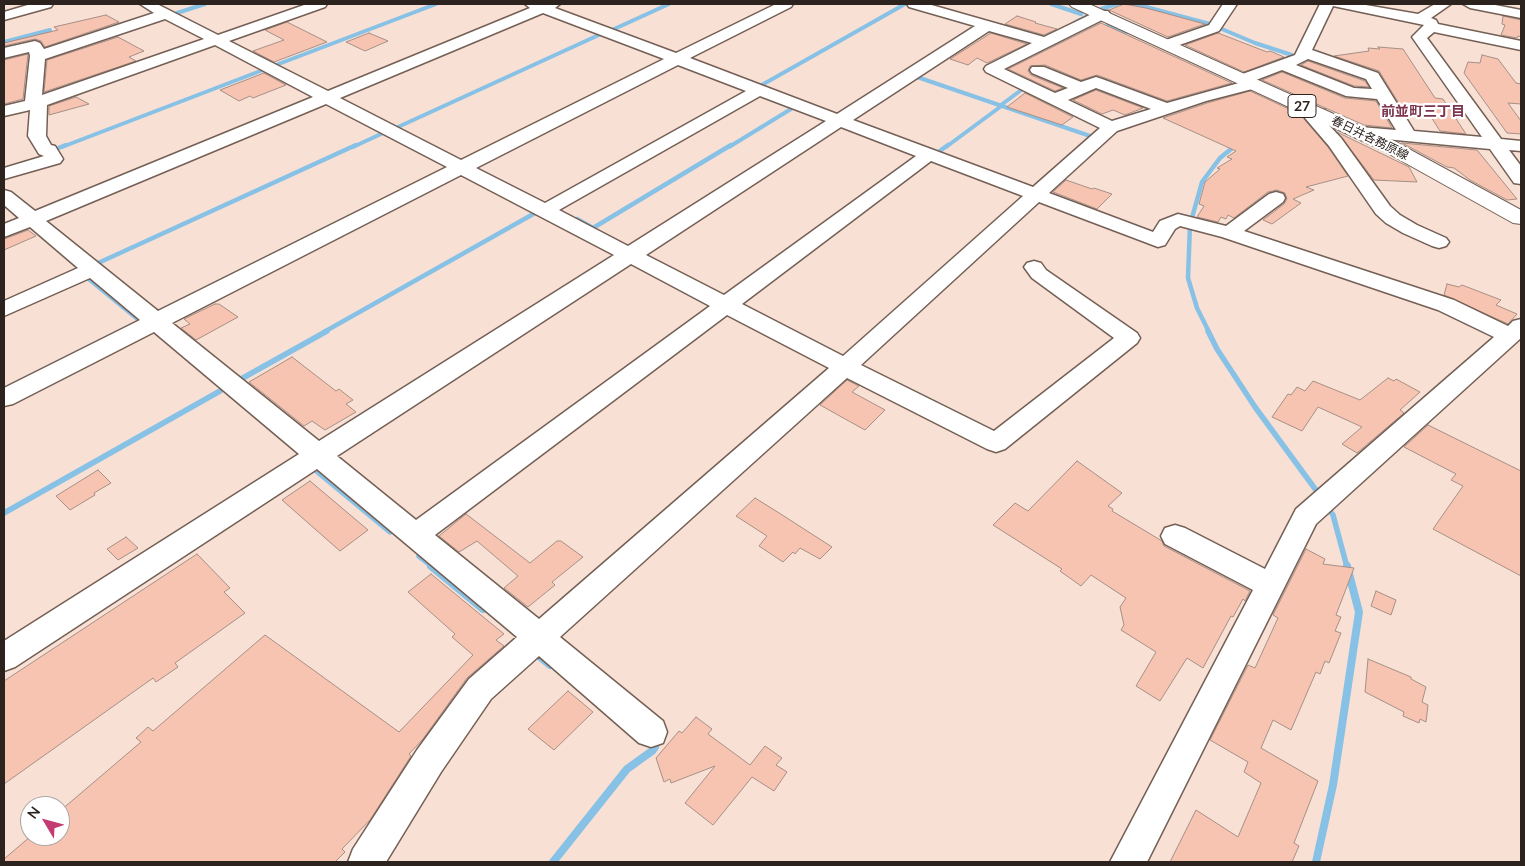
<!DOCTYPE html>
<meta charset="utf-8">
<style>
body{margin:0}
#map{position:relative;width:1525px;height:866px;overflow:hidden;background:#f8e0d4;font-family:Lato,sans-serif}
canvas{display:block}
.frame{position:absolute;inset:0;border:5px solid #2c231f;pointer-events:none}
.north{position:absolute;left:20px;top:796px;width:50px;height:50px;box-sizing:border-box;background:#fff;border:1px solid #aba7a5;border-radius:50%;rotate:307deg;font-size:14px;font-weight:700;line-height:20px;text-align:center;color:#2c231f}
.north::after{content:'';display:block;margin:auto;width:18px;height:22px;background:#c43a72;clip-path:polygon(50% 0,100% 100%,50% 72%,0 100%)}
</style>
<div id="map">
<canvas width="1525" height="866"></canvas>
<div class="frame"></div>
<div class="north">N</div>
</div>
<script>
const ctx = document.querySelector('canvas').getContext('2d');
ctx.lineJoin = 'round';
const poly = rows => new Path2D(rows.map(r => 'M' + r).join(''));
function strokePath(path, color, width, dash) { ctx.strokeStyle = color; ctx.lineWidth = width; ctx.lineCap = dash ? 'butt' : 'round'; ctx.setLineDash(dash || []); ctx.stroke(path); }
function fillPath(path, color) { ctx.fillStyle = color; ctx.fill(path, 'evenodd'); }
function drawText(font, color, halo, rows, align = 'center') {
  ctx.font = font + ' Lato,"Noto Sans JP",sans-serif'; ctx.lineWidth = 4.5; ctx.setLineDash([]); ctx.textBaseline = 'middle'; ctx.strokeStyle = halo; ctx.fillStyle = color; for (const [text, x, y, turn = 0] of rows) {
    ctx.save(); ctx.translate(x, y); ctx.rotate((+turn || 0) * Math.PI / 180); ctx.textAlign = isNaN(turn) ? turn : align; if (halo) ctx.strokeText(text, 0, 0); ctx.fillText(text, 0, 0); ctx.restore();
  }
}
const streamFar3 = poly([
 [1051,4,1081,14],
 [1135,4,1210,24,1255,43,1292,55],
 [1101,9,1117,4],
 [177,13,205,4],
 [1074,23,1089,15],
 [1108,25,1127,32],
 [612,30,669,4],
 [4,42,50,30,47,39],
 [276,65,436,4],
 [914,76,1096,138],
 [760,86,905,4],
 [1001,105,1024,88,1021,87],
 [398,127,601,34],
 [62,147,263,70],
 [353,147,383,133],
 [729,147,791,109],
 [946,147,1000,107],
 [1234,147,1236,145]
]);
const streamFar2 = poly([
 [56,149,66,145],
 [937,153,948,145],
 [577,219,593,228,731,145],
 [96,264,356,145],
 [84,275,140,321,137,325],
 [324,332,535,213],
 [1209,332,1197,308,1188,278,1190,225,1202,182,1220,158,1236,145]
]);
const streamFar1 = poly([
 [1208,331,1217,349,1255,407,1321,497],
 [241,379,327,331],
 [309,472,314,469,390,532],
 [1326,505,1333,515,1347,567],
 [4,513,220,391],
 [419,556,433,567]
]);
const stream = poly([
 [431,566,483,609],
 [534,652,550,665],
 [553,862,627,769,652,751,655,747,648,742],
 [1316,862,1333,785,1359,612,1347,566]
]);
const building = poly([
 [1124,4,1146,8,1205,24,1168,37,1109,10,1124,4],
 [106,15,119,22,45,47,41,41,35,39,4,46,4,43,58,30,54,27,106,15],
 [1017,16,1036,22,1035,23,1057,29,1044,35,1005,24,1017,16],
 [1503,16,1521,20,1521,37,1518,36,1517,38,1501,35,1505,25,1502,24,1503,16],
 [287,22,327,42,274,62,253,51,284,40,265,30,287,22],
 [1101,23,1232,83,1167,101,1097,75,1081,80,1045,65,1030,66,1028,71,1031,75,1063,88,1055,91,1008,69,1101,23],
 [369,33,388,41,365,51,346,42,369,33],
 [991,33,1027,44,987,63,977,58,968,65,950,59,991,33],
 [1218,33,1267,52,1270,51,1284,57,1244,72,1185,45,1218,33],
 [118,37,144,51,129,57,136,61,44,92,47,60,118,37],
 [1378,47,1403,49,1435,98,1443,99,1466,134,1440,131,1426,109,1401,107,1379,71,1334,56,1369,51,1368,48,1380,49,1378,47],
 [28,54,23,99,4,104,4,60,28,54],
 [1482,55,1498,59,1516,83,1521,84,1521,104,1508,103,1521,121,1521,134,1507,133,1464,73,1468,62,1480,63,1482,55],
 [1308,61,1365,81,1369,87,1354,86,1301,65,1308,61],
 [1282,72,1345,98,1376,101,1392,128,1364,125,1262,80,1282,72],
 [264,73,286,85,253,98,250,96,239,101,220,90,264,73],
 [1096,90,1143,108,1125,115,1113,110,1102,114,1073,100,1096,90],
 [1250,91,1304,116,1304,119,1328,147,1348,176,1306,187,1314,190,1293,199,1301,203,1272,224,1263,220,1284,204,1287,199,1285,193,1277,190,1268,192,1234,218,1228,215,1226,219,1221,217,1218,222,1197,217,1204,206,1199,204,1205,182,1220,169,1217,168,1232,159,1227,157,1236,151,1163,118,1207,103,1250,91],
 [1025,93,1073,117,1062,125,1007,107,1025,93],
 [76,97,89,104,49,115,49,106,76,97],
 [1337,132,1409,167,1417,182,1374,180,1337,132],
 [1402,143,1477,150,1517,199,1507,200,1470,180,1454,168,1447,167,1402,143],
 [1066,180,1092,189,1094,188,1112,194,1097,209,1053,192,1066,180],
 [28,230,36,236,4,250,4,239,28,230],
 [1447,284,1459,287,1462,285,1501,300,1496,305,1517,314,1508,324,1444,295,1447,284],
 [215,304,219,304,238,317,196,340,181,328,190,324,184,319,215,304],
 [292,357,336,391,339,389,353,400,346,404,356,412,325,430,312,421,304,426,249,382,292,357],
 [1388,378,1394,381,1396,379,1420,392,1400,410,1404,413,1357,453,1342,444,1362,427,1318,407,1302,431,1272,417,1288,394,1291,395,1297,387,1305,391,1313,381,1360,400,1388,378],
 [847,380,859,386,852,392,885,410,865,430,820,405,847,380],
 [1428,425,1521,471,1521,576,1433,529,1463,486,1451,480,1456,474,1404,447,1428,425],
 [1077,461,1122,493,1108,506,1113,509,1112,511,1162,541,1164,546,1250,591,1245,601,1243,599,1233,617,1231,616,1203,668,1187,658,1160,701,1136,686,1156,652,1121,630,1124,625,1120,607,1126,598,1091,575,1081,586,1060,571,1062,569,993,525,1015,503,1028,511,1077,461],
 [98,470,111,483,94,493,95,495,70,510,56,496,98,470],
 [310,481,368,530,340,551,282,500,310,481],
 [755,498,776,511,832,547,820,559,800,548,795,554,793,552,783,562,759,546,767,536,736,516,755,498],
 [466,514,530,563,557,541,561,541,583,557,552,582,555,585,528,607,504,588,518,576,477,541,459,552,439,536,466,514],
 [126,537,138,548,118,560,107,549,126,537],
 [1306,549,1325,559,1323,564,1354,568,1336,615,1341,617,1335,631,1341,633,1329,663,1325,661,1320,674,1316,672,1291,730,1273,720,1261,748,1318,781,1294,843,1299,846,1292,862,1170,862,1196,810,1238,837,1261,783,1244,772,1248,762,1210,740,1248,665,1255,668,1278,618,1273,615,1306,549],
 [197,554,230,588,224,592,245,613,175,663,178,667,156,682,153,678,4,784,4,681,197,554],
 [431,574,504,634,496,640,504,646,467,678,423,739,409,754,411,756,370,820,342,849,345,852,335,862,4,862,4,859,31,836,60,836,60,811,141,742,136,738,148,727,153,731,265,635,399,732,473,655,452,637,455,634,408,592,431,574],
 [1376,591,1396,600,1391,615,1371,606,1376,591],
 [1368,659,1411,677,1411,679,1426,687,1422,702,1428,705,1426,722,1420,719,1419,723,1403,716,1404,712,1365,692,1368,659],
 [568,691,593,712,554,750,528,729,568,691],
 [696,717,712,729,708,734,750,765,765,746,782,758,776,765,787,772,774,791,752,777,713,825,685,803,715,766,671,783,670,779,664,782,656,758,679,731,682,733,696,717]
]);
const minor = poly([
 [31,4,53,4,51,7,4,20,4,12,31,4],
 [140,4,157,4,218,35,307,4,327,4,325,7,229,41,328,91,530,8,525,4,560,4,555,8,676,53,776,4,793,4,791,7,690,58,837,114,975,26,909,7,907,4,928,4,1044,37,1098,11,1108,11,1110,14,1108,17,1004,69,1055,93,1068,88,1032,73,1030,70,1032,67,1044,67,1081,82,1096,77,1102,79,1167,103,1239,83,1235,79,1237,76,1295,55,1320,4,1360,4,1418,14,1435,4,1451,4,1431,18,1436,20,1438,24,1521,41,1521,50,1434,32,1427,38,1501,139,1521,141,1521,151,1509,150,1521,166,1521,184,1514,183,1490,149,1354,136,1351,132,1354,128,1360,127,1396,130,1377,99,1346,96,1282,70,1256,80,1262,84,1260,87,1206,101,1117,131,1049,193,1153,232,1160,221,1178,214,1226,226,1269,194,1276,192,1283,194,1285,198,1283,202,1244,231,1454,300,1508,326,1513,321,1521,319,1521,338,1316,524,1147,862,1110,862,1253,590,1165,544,1161,536,1165,528,1175,525,1185,528,1265,569,1296,509,1494,337,1438,310,1222,237,1180,226,1175,229,1165,245,1158,247,1039,202,861,365,994,431,1114,338,1032,278,1024,267,1027,263,1034,261,1041,263,1046,270,1137,333,1140,338,1137,343,1005,449,996,452,987,449,847,378,560,637,663,721,667,732,663,743,651,747,639,743,539,656,491,699,441,772,386,862,348,862,353,849,417,750,469,679,517,637,317,469,15,667,4,671,4,641,299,454,154,332,13,404,4,406,4,388,140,320,90,278,4,316,4,301,78,268,30,227,4,237,4,224,19,218,4,205,4,190,11,192,35,211,313,97,215,45,47,105,46,136,51,145,55,146,63,159,60,163,4,179,4,168,44,156,39,154,28,136,30,110,4,116,4,106,25,101,30,56,29,52,4,58,4,48,35,41,40,43,44,49,154,13,140,4],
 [1333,6,1424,25,1412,37,1482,137,1414,131,1378,73,1312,50,1333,6],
 [543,13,664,59,461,160,340,98,543,13],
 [165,19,204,39,42,95,45,59,165,19],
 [989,31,1032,43,986,66,984,69,986,72,1100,128,1033,187,853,120,989,31],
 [1308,59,1366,79,1372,89,1354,88,1296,65,1308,59],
 [678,65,746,91,545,203,476,168,678,65],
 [1096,88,1151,109,1112,121,1068,100,1096,88],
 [760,96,826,121,628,246,559,210,760,96],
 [326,104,447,167,158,311,46,221,326,104],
 [841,127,916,156,724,295,646,255,841,127],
 [931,161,1023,196,843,356,742,304,931,161],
 [461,175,614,255,319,441,172,323,461,175],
 [631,264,710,306,416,520,337,456,631,264],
 [727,315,829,368,539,619,435,535,727,315],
 [1223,4,1237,4,1219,31,1168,49,1163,47,1160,44,1163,41,1209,25,1223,4],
 [1463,4,1490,4,1521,10,1521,18,1470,8,1463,4],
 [1319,109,1325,110,1327,114,1323,119,1341,138,1390,206,1400,215,1417,225,1446,238,1449,242,1446,246,1439,248,1432,246,1403,233,1386,223,1376,214,1329,146,1305,118,1313,110,1319,109]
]);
const major = poly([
 [1069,4,1089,4,1396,142,1521,210,1521,224,1513,223,1382,150,1072,7,1069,4]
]);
const farStreetnames = [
 ["春日井各務原線",1370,138,26]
];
const shields = [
 [1302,106,28]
];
const shieldNames = [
 ["27",1302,106]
];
const farNeighbourhoodnames = [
 ["前並町三丁目",1423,111]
];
strokePath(streamFar3, '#87c1e6', 4);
strokePath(streamFar2, '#87c1e6', 4.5);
strokePath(streamFar1, '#87c1e6', 5.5);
strokePath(stream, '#87c1e6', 8);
fillPath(building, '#f7c4b1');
strokePath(building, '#a68f86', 1);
strokePath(minor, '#745f55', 3);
strokePath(major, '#745f55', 2);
fillPath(minor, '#fff');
fillPath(major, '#fff');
drawText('12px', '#2c231f', '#fff', farStreetnames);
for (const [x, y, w] of shields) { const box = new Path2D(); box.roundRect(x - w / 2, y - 11.5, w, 23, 4); ctx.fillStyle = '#fff'; ctx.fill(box); strokePath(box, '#2c231f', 1); }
drawText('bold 14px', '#2c231f', null, shieldNames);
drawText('bold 14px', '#7b354e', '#fff', farNeighbourhoodnames);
</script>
